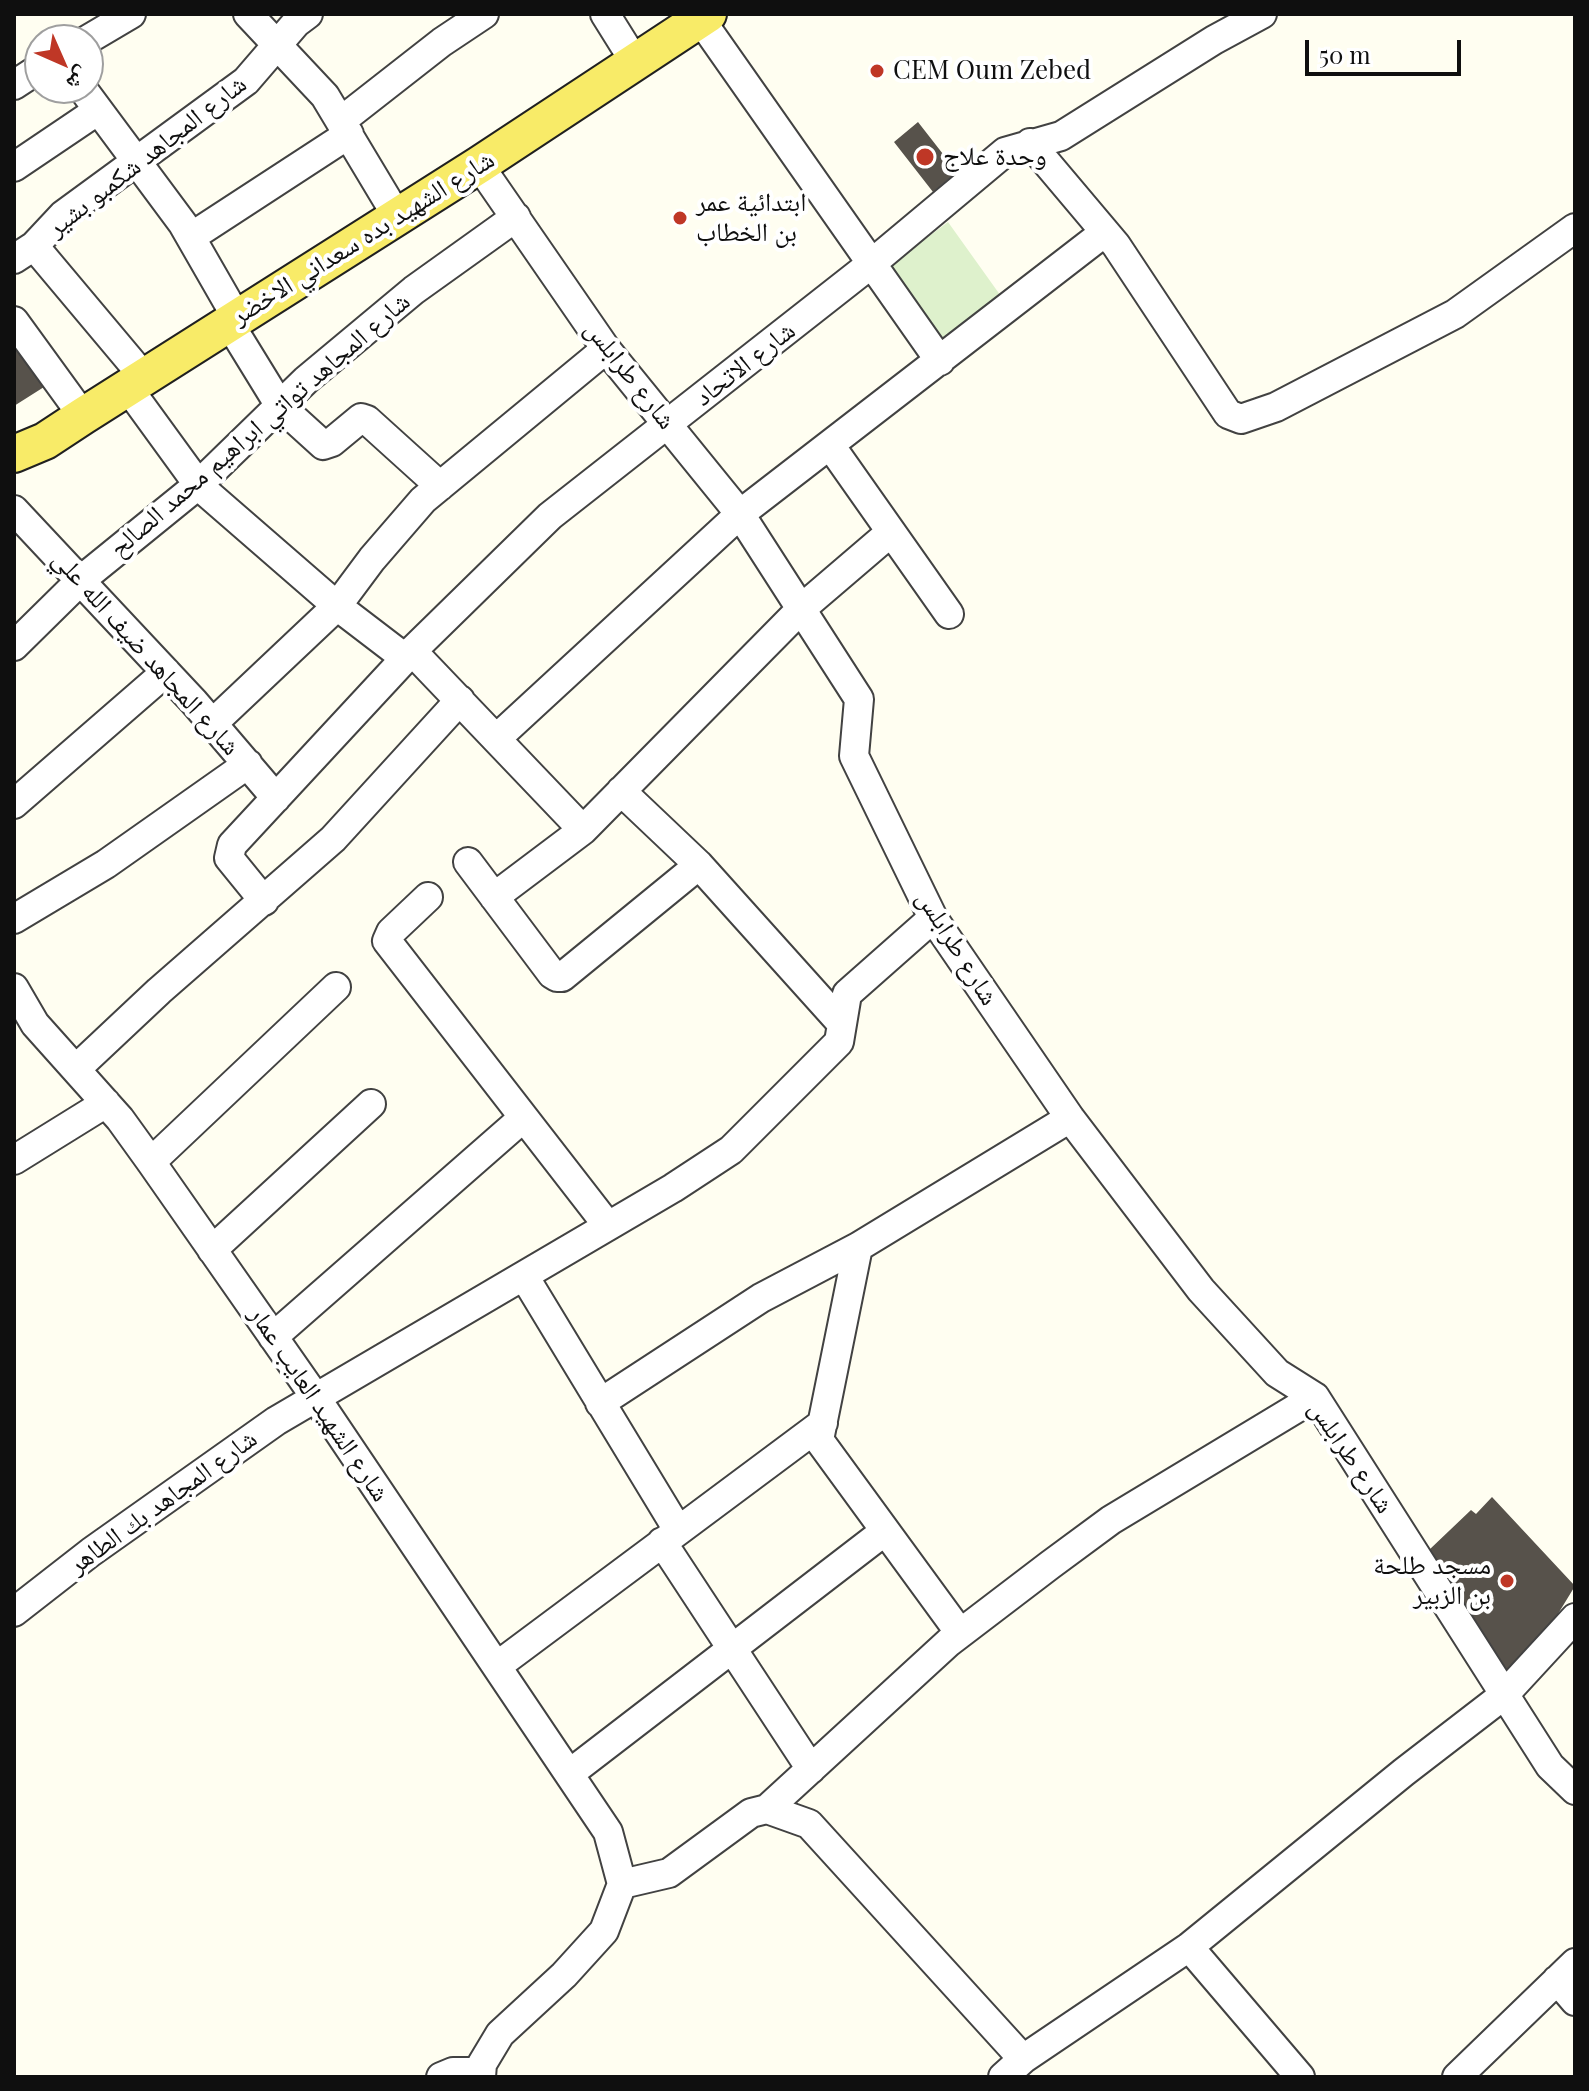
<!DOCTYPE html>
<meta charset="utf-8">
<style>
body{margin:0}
#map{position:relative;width:1589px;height:2091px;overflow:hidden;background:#fffef1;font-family:"Playfair Display","Noto Naskh Arabic",serif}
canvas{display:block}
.frame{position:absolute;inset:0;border:16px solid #0f0f0f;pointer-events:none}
.north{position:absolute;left:24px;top:24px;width:80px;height:80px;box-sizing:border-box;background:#fff;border:2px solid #9f9f9f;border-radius:50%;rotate:135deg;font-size:22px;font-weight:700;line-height:32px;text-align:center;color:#0f0f0f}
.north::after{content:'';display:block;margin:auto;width:28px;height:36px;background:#bf3726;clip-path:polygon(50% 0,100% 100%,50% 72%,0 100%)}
.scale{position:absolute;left:1305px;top:40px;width:156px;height:36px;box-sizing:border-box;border:4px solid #0f0f0f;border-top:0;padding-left:10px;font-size:24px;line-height:28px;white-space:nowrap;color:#0f0f0f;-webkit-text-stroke:6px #fff;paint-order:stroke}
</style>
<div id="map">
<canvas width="1589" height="2091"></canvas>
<div class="frame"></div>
<div class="north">ش</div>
<div class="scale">50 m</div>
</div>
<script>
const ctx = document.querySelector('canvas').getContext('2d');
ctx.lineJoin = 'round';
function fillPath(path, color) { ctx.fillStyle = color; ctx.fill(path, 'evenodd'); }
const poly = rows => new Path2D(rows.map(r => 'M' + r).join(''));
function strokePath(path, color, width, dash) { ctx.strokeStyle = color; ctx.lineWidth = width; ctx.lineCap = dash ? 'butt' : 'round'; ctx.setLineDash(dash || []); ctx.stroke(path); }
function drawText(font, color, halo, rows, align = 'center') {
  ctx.font = font + ' "Playfair Display","Noto Naskh Arabic",serif'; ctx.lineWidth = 8; ctx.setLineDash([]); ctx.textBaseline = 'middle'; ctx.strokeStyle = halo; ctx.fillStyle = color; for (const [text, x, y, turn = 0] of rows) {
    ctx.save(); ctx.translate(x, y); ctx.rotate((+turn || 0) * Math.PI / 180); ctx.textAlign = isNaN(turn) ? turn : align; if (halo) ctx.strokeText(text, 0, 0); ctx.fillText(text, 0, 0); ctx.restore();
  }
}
const pitch = poly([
 [948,222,1003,299,942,347,884,270]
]);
const building = poly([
 [918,122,957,172,933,192,894,142],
 [14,347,44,387,14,406],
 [1492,1497,1575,1586,1553,1622,1508,1671,1495,1660,1429,1550,1471,1510,1476,1514]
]);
const minor = poly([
 [248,14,325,96,397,216],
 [605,14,635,62],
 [700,19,940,361],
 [87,40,131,14],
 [14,85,40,68],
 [82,88,183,224,237,318],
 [341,121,442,42,484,14],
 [1030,143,1116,245,1228,414,1241,419,1276,407,1455,314,1575,228],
 [479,165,606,349,740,514,859,699,854,756,933,918,1070,1118,1201,1290,1277,1373,1315,1397,1550,1766,1575,1790],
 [14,167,97,111],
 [191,237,349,134],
 [34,246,144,377],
 [14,259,34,246,63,215,246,81,296,23,308,14],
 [14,321,83,416],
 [229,323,280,406,323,445,332,442,361,418,367,420,440,486],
 [128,388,200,487,337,606,405,658],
 [830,445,949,614],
 [14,510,194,702,276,798],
 [14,646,81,580,198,485,306,380,414,290,516,217],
 [412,651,583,830],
 [212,724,337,606,372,559,423,500,606,349],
 [497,738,740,514,1105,232],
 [621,791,699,865,842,1024],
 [14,804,166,672],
 [468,862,552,974,557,977,562,977,699,865],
 [428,897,391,932,387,941,608,1226],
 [494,897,583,830,801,609,891,532],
 [264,901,229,858,232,845,412,651,550,516,871,264,1005,152,1061,136,1214,40,1262,14],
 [14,919,106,864,248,764],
 [14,988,35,1024,120,1119,151,1162,316,1398,608,1832,622,1884,604,1931,564,1975,500,2034,482,2064,481,2077],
 [76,1069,159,991,333,839,460,700],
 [14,1160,106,1103],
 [151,1162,336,987],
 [858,1247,819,1440,960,1633],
 [212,1250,371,1104],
 [524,1276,678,1530],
 [273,1337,523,1118],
 [600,1403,761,1298,858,1247,1070,1118],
 [662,1542,811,1769],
 [14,1612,91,1552,276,1421,673,1188,731,1150,839,1042,847,994,933,918],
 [497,1666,823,1423],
 [569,1774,885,1531],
 [767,1809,949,1642,1050,1565,1111,1520,1315,1397],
 [622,1884,669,1873,751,1813,767,1809,809,1824,1023,2059],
 [1189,1947,1300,2077],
 [1557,1980,1575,2001],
 [441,2077,453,2072,481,2072],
 [1003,2077,1023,2059,1189,1947,1404,1772,1504,1695,1575,1618],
 [1457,2077,1575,1963]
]);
const major = poly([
 [14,454,45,441,83,416,479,165,708,14]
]);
const markers = [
 [877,71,8,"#bf3726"],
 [925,157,10,"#bf3726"],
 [680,218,8,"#bf3726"],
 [1507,1581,8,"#bf3726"]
];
const poiNames = [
 ["CEM Oum Zebed",893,71],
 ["وحدة علاج",943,157],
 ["ابتدائية عمر",696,203],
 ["بن الخطاب",696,233],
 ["مسجد طلحة",1491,1566,"right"],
 ["بن الزبير",1491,1596,"right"]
];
const streetNames = [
 ["شارع المجاهد شكمبو بشير",147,156,-38],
 ["شارع الشهيد بده سعداني الاخضر",363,238,-32],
 ["شارع الاتحاد",745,364,-38],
 ["شارع طرابلس",630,375,52],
 ["شارع المجاهد تواتي ابراهيم محمد الصالح",260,425,-41],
 ["شارع المجاهد ضيف الله علي",146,653,48],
 ["شارع طرابلس",957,948,58],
 ["شارع الشهيد العايب عمار",319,1404,56],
 ["شارع طرابلس",1351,1457,56],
 ["شارع المجاهد بك الطاهر",163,1502,-36]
];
fillPath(pitch, '#def1cc');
fillPath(building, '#57524b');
strokePath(minor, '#424242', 32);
strokePath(major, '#202020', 40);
strokePath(minor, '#fff', 28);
strokePath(major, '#f8eb68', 36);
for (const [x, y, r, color] of markers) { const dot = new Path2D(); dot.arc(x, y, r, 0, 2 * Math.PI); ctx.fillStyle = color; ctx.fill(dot); strokePath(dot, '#fff', 3); }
drawText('26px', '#0f0f0f', '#fff', poiNames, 'left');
drawText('26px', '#0f0f0f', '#fff', streetNames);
</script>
